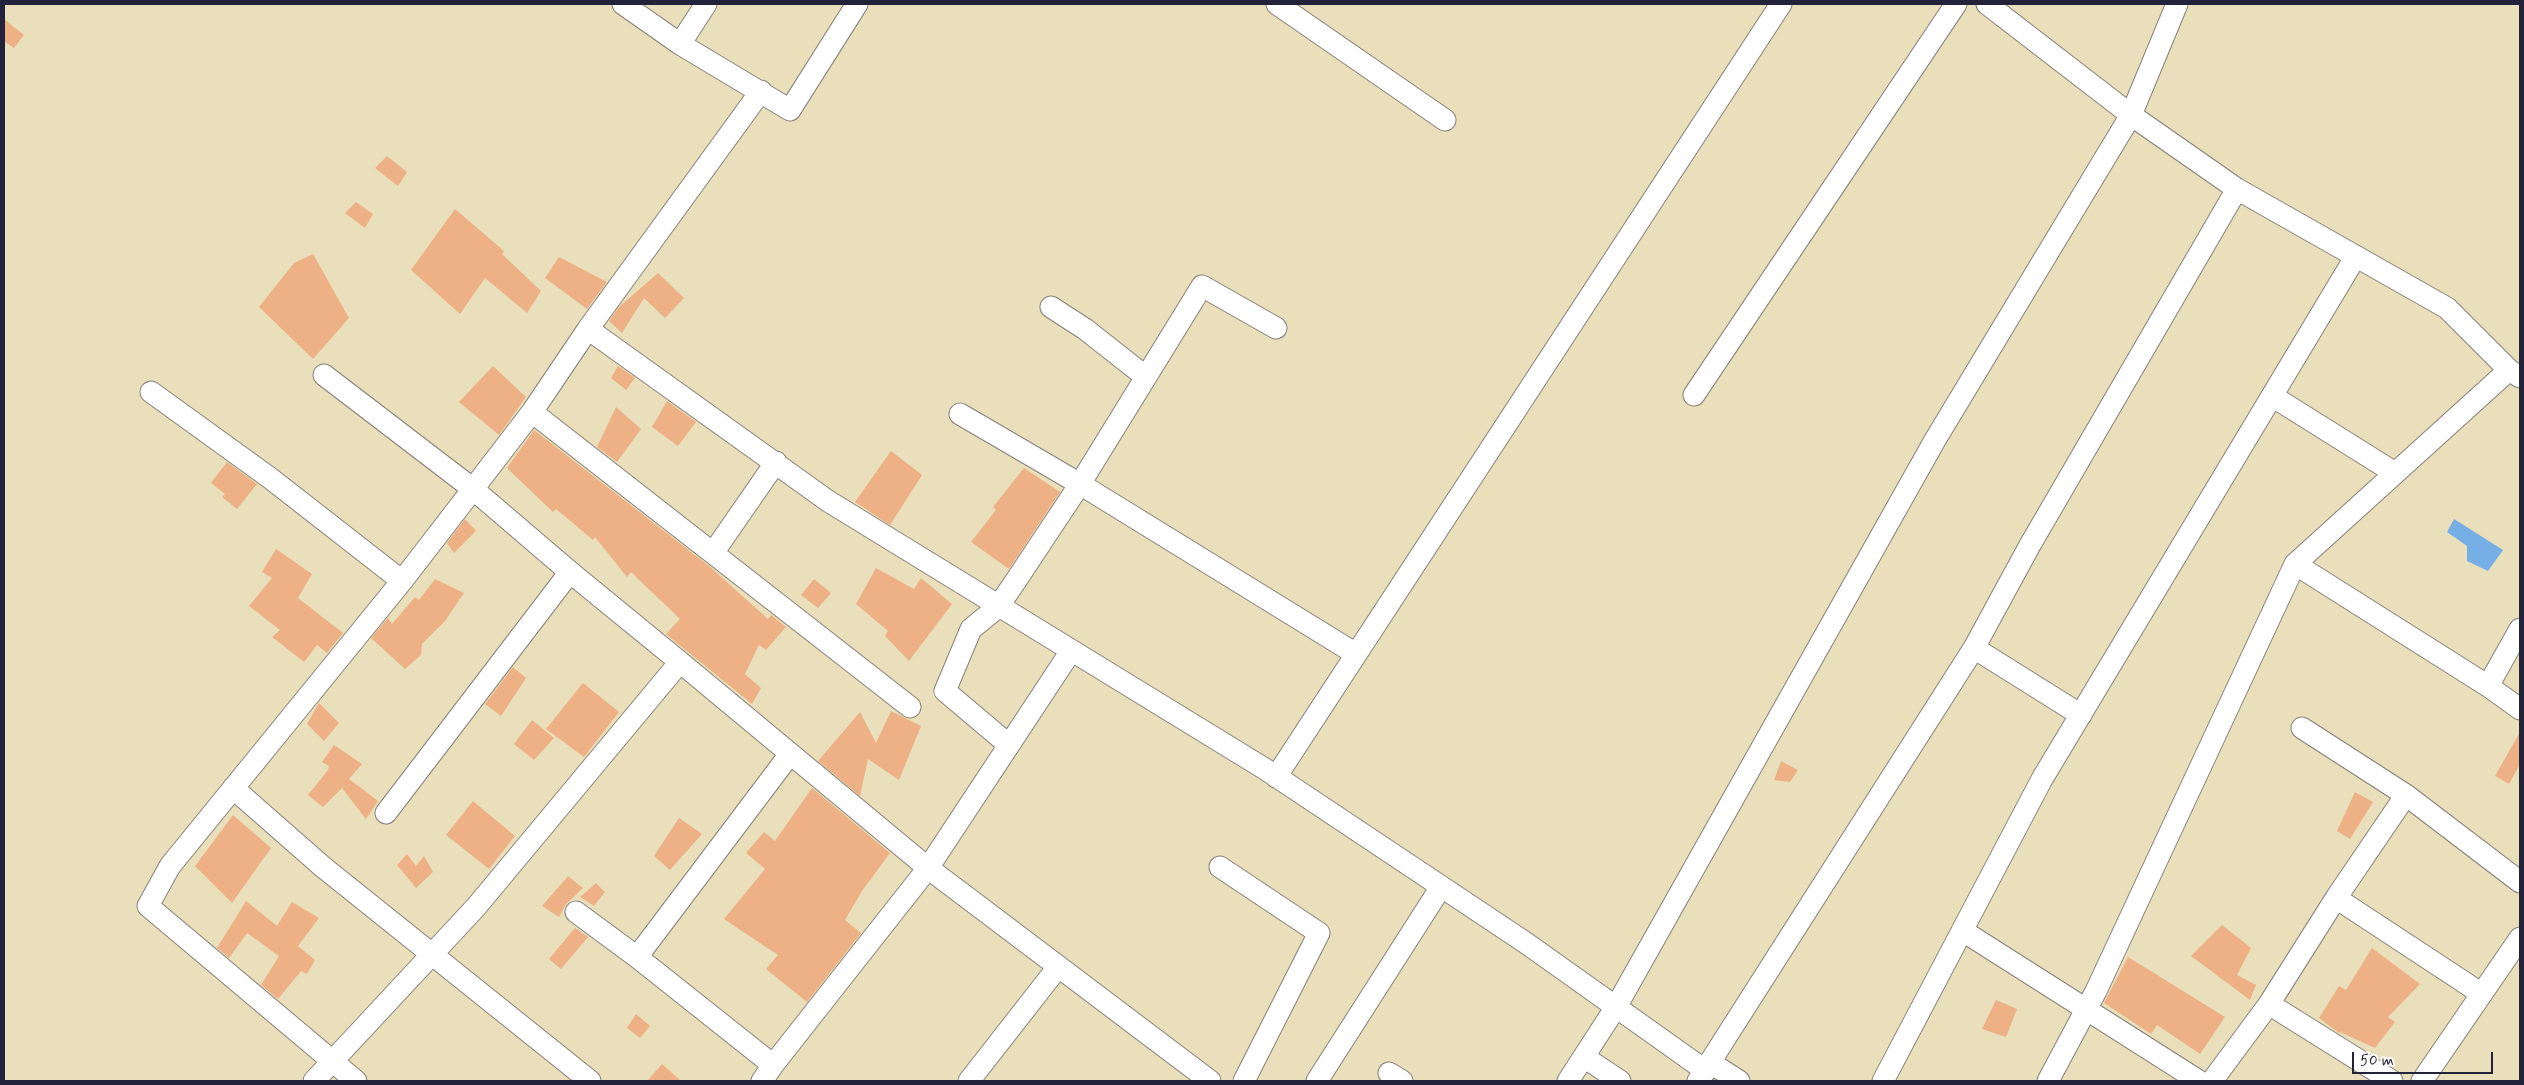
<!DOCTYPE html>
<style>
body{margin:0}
#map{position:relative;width:2524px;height:1085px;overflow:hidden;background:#e9dfbb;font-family:Mynerve,sans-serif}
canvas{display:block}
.frame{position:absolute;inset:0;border:5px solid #22223b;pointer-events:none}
.scale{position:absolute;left:2352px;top:1052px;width:141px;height:22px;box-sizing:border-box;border:2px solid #22223b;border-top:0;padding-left:6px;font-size:15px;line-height:18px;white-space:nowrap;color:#22223b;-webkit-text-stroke:4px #fdfcf7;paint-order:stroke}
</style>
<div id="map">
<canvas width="2524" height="1085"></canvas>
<div class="frame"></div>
<div class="scale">50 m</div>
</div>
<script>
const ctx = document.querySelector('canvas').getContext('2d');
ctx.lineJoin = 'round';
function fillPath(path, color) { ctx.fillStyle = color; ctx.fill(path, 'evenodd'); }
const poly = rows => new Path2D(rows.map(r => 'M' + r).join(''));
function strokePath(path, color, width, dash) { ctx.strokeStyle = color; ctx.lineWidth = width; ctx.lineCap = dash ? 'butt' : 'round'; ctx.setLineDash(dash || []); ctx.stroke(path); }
const water = poly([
 [2454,519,2503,550,2488,571,2467,561,2467,546,2447,532]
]);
const building = poly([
 [4,19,24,35,14,48,4,41],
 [387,156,407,172,398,186,375,168],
 [356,202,373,214,365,228,345,213],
 [455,209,504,251,502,254,541,291,527,313,485,278,460,314,411,270],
 [313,254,349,318,313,359,259,307,294,263],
 [559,257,607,282,587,309,545,278],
 [658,273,684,298,665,318,644,298,622,333,609,321,619,307],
 [493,366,526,397,499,435,459,402],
 [618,366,635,378,626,390,611,378],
 [667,401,696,422,678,446,652,427],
 [616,407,641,429,617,462,597,447],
 [534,430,709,566,768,619,771,615,786,627,766,650,759,645,745,674,761,688,752,704,666,634,680,619,631,572,627,577,595,537,593,540,556,509,553,512,507,468],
 [891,451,922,475,890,525,855,502],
 [227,462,257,484,237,509,222,497,225,494,211,483],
 [1024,468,1060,492,1009,569,971,542,996,510,993,507],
 [465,519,476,531,454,553,447,543],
 [276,549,312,574,298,598,343,633,327,653,317,645,304,662,272,637,280,630,249,606,272,578,262,572],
 [876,568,914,589,921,578,952,604,909,661,885,636,888,631,856,604],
 [435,579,464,593,445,621,422,644,421,655,405,669,371,638,388,618,392,624,415,597,419,600],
 [814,579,831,593,818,608,801,595],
 [513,667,526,678,501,716,485,704],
 [583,683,619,712,584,757,546,729],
 [319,703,339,723,324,741,307,724],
 [891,711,921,726,899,780,868,759,860,796,818,761,860,712,876,743],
 [532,720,554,738,534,760,514,744],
 [2520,732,2520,764,2509,784,2495,776],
 [334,745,362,764,349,779,378,801,366,819,342,788,323,807,308,795,328,770,329,766,322,762],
 [1781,761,1798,770,1790,782,1774,780],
 [812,788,890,853,862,891,845,920,861,933,807,1002,766,969,778,955,724,919,765,869,746,853,764,832,775,841],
 [2355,792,2373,802,2350,839,2337,831],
 [473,801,515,836,489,869,446,835],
 [233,815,271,848,232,903,195,866],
 [679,818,702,834,670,870,654,856],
 [407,854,416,866,424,856,433,872,416,888,397,865],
 [568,876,583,888,566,904,559,917,542,906],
 [596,883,605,892,594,906,580,897],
 [246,901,277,926,292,902,319,918,298,946,315,960,307,974,301,971,278,999,261,985,279,956,247,933,229,958,217,948],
 [2222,925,2251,948,2237,975,2256,985,2250,1000,2191,956],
 [575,928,588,937,561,969,549,959],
 [2372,948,2420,984,2388,1017,2395,1022,2375,1048,2340,1032,2339,1033,2319,1018,2339,986,2346,990],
 [2128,957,2225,1017,2200,1054,2157,1025,2151,1034,2104,1003],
 [1996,1000,2017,1009,2006,1037,1982,1029],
 [636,1014,650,1026,640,1038,627,1028],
 [662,1064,681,1081,647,1081]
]);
const minor = poly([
 [623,4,680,44,790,110,857,4],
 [1277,4,1445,120],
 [1987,4,2131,115,2237,189,2447,308,2509,370,2520,377],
 [680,44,706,4],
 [1051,307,1085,329,1146,377],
 [588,329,761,91],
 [324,375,473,489,402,581,170,866,148,906,356,1081],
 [151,392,270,478,402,581],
 [1694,395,1956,4],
 [2272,396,2395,473],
 [532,412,910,707],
 [960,414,1080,484,1356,654],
 [713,553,776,462],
 [2295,564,2488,686,2520,709],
 [1974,648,2081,715],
 [2488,686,2520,629],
 [2302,728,2406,795,2520,882],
 [1009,745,945,691,971,629,998,607,1019,576,1080,484,1202,286,1276,328],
 [790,754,637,957,773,1065,928,868,1071,651],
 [1276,777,1781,4],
 [233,788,323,867,590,1081],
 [386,813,570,572],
 [1220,867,1319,933,1244,1081],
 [2336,898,2482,994],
 [576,912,637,957],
 [1963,931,2199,1081],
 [2269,1004,2392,1081],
 [1584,1057,1620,1081],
 [1711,1063,1739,1081],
 [1389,1073,1402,1081],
 [314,1081,476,907,680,662],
 [762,1081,773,1065],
 [969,1081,1058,967],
 [1210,1081,928,868,680,662,570,572,473,489,532,412,588,329,828,501,1265,769,1526,943,1706,1071],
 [1317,1081,1441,887],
 [1568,1081,1616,1007,1935,440,2131,115,2177,4],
 [1698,1081,1974,648,2030,545,2237,189],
 [1883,1081,2042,779,2356,256],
 [2048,1081,2096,991,2295,564,2509,370],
 [2212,1081,2269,1004,2336,898,2406,795],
 [2422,1081,2520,938]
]);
fillPath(water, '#76aee6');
fillPath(building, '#edb185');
strokePath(minor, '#86807b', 23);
strokePath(minor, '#fff', 21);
</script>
